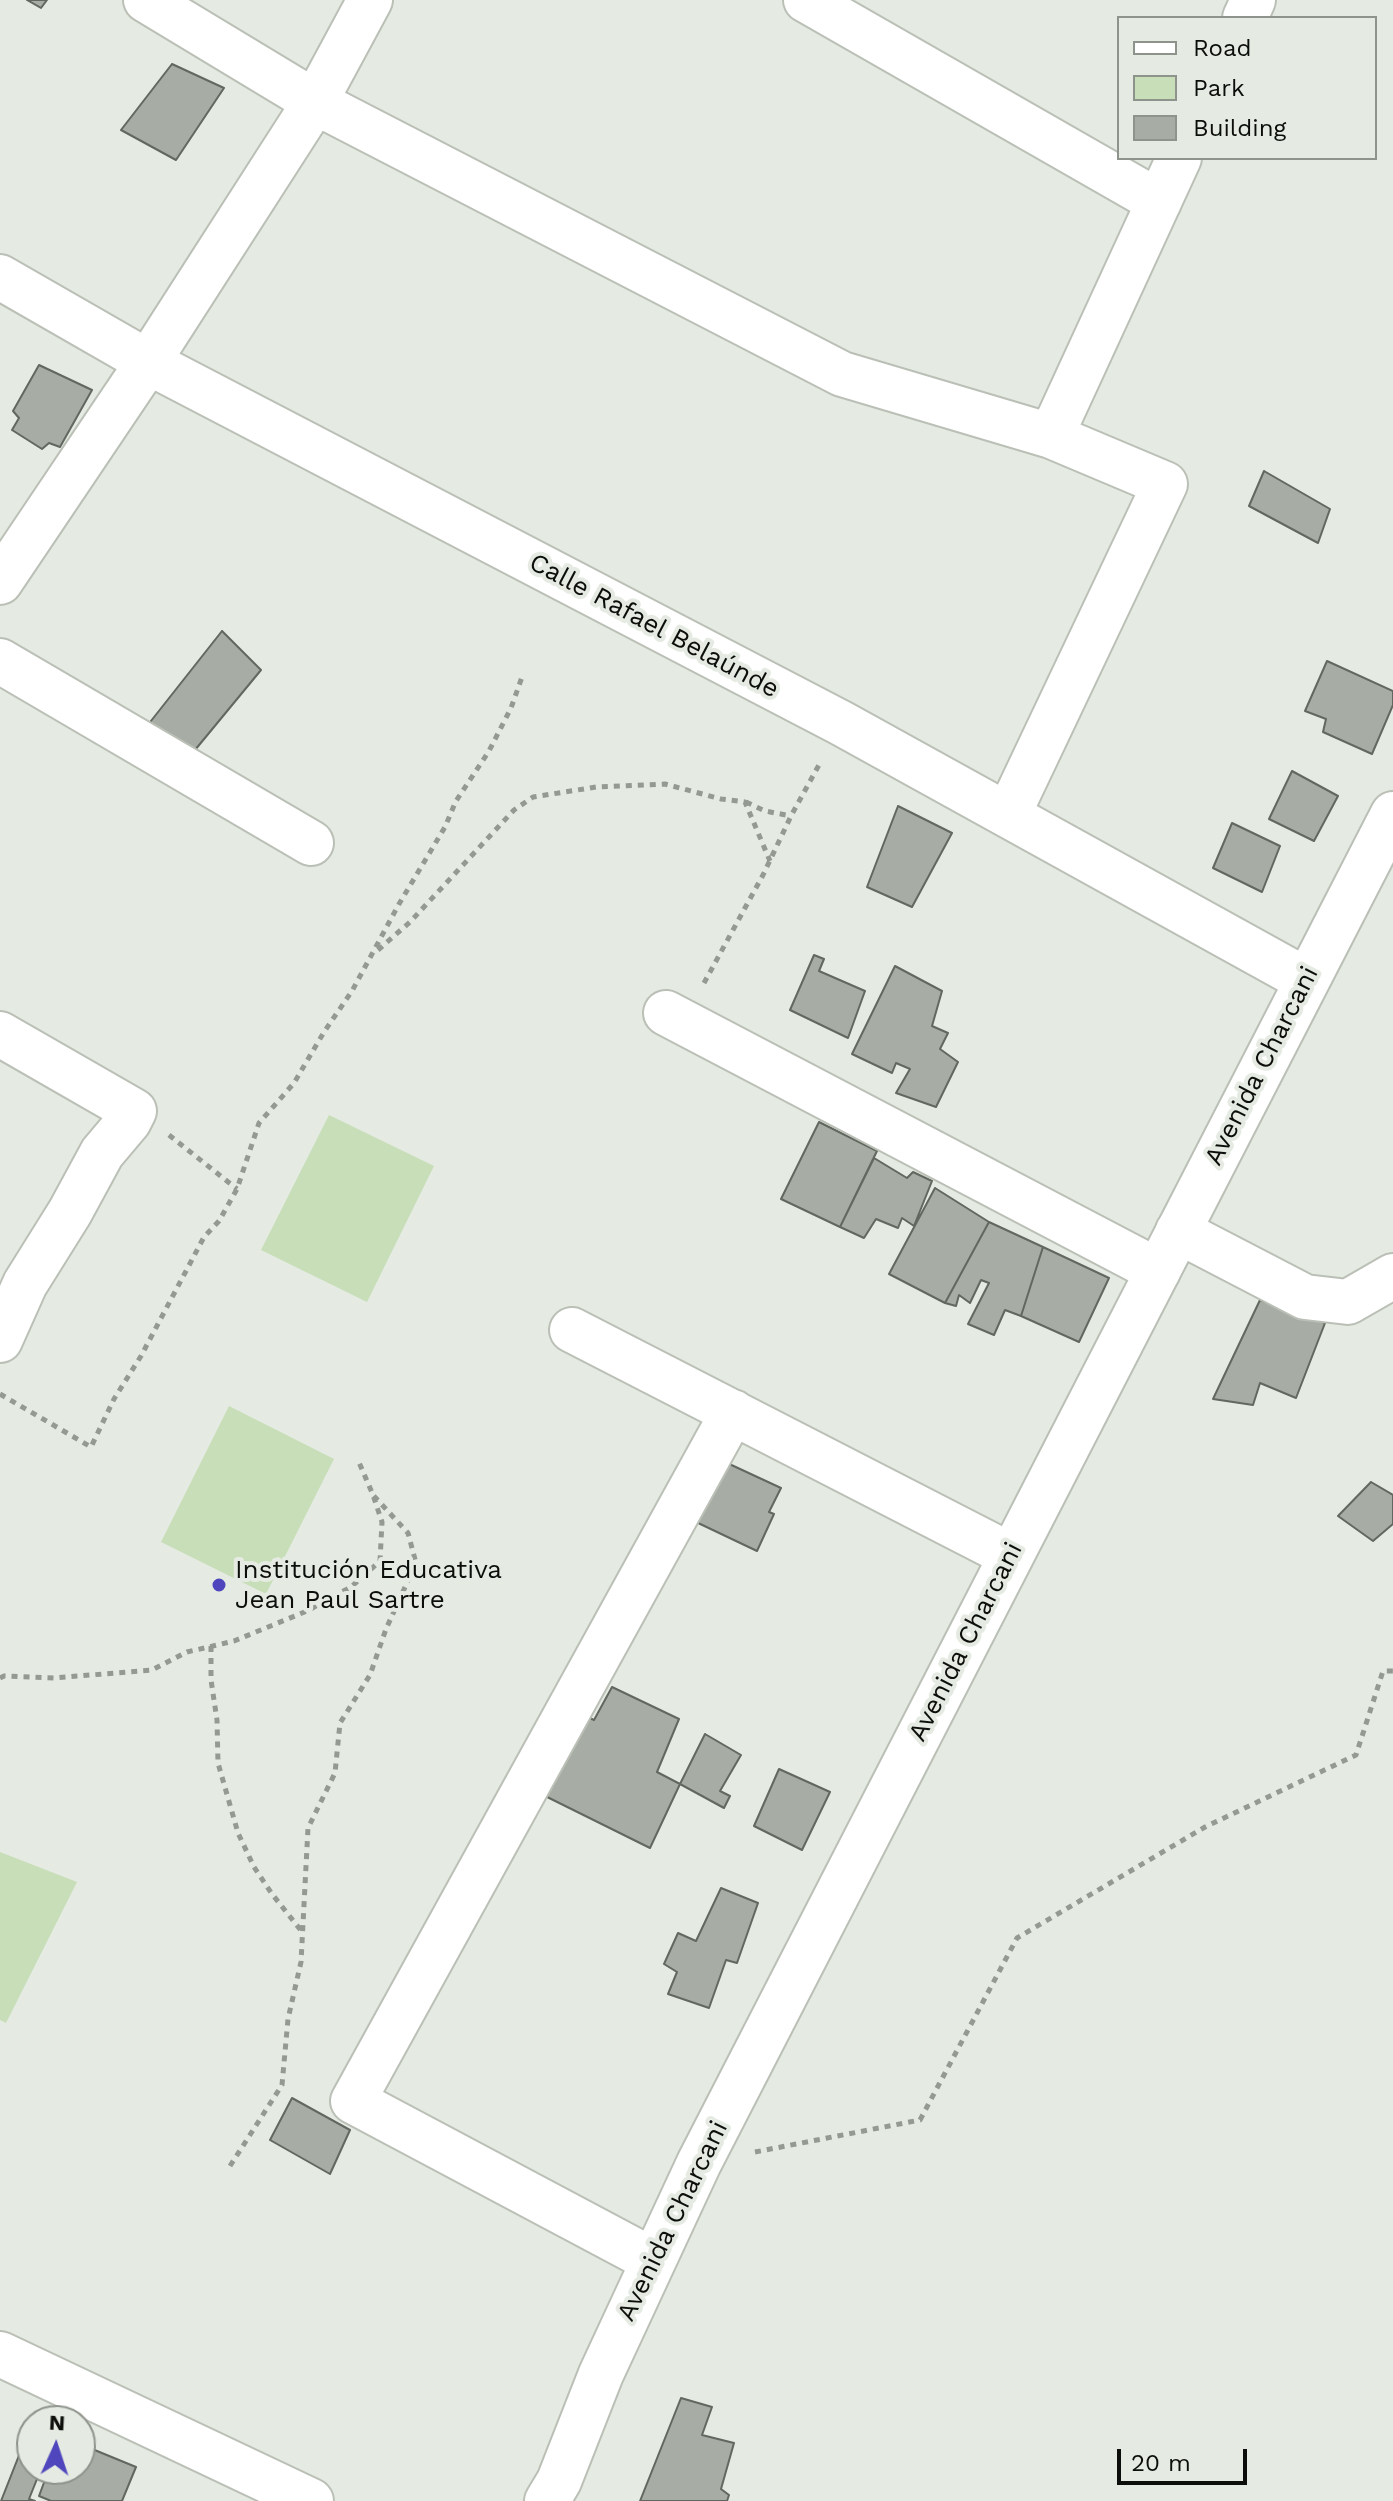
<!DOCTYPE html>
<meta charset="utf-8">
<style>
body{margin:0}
#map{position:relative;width:1393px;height:2501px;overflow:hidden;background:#e5ebe2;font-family:"Work Sans",sans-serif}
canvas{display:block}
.legend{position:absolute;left:1117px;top:16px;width:260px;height:144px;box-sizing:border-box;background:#e5ebe2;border:2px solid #8e938c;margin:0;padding:10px 14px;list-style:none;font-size:24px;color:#0c0e0b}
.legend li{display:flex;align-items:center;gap:16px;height:40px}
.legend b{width:40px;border:2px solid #8e938c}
.north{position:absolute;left:16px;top:2405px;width:80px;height:80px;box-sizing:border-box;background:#e5ebe2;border:2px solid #8e938c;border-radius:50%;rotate:3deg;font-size:22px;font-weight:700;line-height:32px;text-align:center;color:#0c0e0b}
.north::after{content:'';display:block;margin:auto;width:28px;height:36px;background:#4f46bd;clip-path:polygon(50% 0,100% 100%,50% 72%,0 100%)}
.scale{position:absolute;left:1117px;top:2449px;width:130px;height:36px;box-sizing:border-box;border:4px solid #0c0e0b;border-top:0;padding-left:10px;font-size:24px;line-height:28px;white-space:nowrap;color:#0c0e0b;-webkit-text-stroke:6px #e5ebe2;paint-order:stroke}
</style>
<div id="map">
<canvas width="1393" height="2501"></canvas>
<ul class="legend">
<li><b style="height:10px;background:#fff"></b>Road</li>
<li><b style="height:22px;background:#c7deb8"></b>Park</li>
<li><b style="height:22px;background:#a7aca4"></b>Building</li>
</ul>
<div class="north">N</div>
<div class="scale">20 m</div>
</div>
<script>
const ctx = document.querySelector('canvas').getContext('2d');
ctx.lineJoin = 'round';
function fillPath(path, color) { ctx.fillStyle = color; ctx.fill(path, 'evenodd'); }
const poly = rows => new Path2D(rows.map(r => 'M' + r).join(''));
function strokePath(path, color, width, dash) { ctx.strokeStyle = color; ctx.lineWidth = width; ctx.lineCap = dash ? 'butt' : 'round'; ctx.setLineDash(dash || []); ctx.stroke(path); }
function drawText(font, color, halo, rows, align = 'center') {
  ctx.font = font + ' "Work Sans",sans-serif'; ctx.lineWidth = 8; ctx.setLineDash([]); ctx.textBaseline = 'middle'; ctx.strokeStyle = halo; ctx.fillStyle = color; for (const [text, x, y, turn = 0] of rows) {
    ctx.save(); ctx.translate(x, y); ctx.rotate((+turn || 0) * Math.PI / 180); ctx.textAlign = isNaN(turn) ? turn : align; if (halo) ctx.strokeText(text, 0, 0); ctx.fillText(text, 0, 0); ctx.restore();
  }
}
const green = poly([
 [329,1115,434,1166,367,1302,261,1250],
 [229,1406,334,1459,266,1594,161,1542],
 [0,1852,77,1882,6,2023,0,2020]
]);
const building = poly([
 [27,0,47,0,41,8,27,0],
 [172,64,224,88,176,160,121,130,172,64],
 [39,365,92,390,60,447,49,443,42,449,12,430,19,418,13,411,39,365],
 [1264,471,1330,509,1318,543,1249,506,1264,471],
 [222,631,261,670,195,750,147,726,222,631],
 [1327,661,1393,691,1393,705,1372,754,1323,732,1326,719,1305,711,1327,661],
 [1292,771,1338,796,1314,841,1269,819,1292,771],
 [898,806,952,833,912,907,867,887,898,806],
 [1232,823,1280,846,1262,892,1213,868,1232,823],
 [814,955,824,959,819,971,865,991,848,1038,790,1010,814,955],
 [895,966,942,991,932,1026,948,1033,940,1049,958,1062,936,1107,896,1093,910,1069,896,1063,892,1073,852,1054,895,966],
 [819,1122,877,1151,840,1227,781,1199,819,1122],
 [874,1158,907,1178,913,1172,932,1181,914,1226,902,1218,898,1228,876,1219,864,1238,840,1227,874,1158],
 [935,1188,989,1222,945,1303,889,1274,935,1188],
 [989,1222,1043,1247,1021,1316,1005,1310,994,1335,968,1324,989,1283,981,1280,970,1303,959,1295,956,1306,945,1303,989,1222],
 [1043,1247,1109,1278,1079,1342,1021,1316,1043,1247],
 [1260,1300,1325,1323,1296,1398,1260,1383,1253,1405,1213,1399,1260,1300],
 [725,1462,781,1488,769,1512,774,1514,757,1551,696,1522,725,1462],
 [1371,1482,1393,1495,1393,1524,1373,1541,1338,1516,1371,1482],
 [612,1687,679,1719,657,1772,680,1784,650,1848,533,1790,579,1713,594,1720,612,1687],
 [705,1734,741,1755,720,1791,730,1796,724,1808,680,1784,705,1734],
 [779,1769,830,1792,802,1850,754,1826,779,1769],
 [721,1888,758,1903,737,1963,726,1960,709,2008,668,1994,677,1972,664,1964,678,1933,696,1941,721,1888],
 [292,2098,350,2130,330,2174,270,2140,292,2098],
 [681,2398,712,2407,702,2435,734,2443,721,2489,729,2495,727,2501,640,2501,681,2398],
 [29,2430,32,2431,32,2469,41,2469,29,2499,35,2501,1,2501,29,2430],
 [80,2444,136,2467,122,2501,51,2501,39,2496,49,2469,80,2469,80,2444]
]);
const path = poly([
 [746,802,765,811,791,816],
 [378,950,410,922,514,810,533,797,596,787,665,784,721,799,745,802,770,861],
 [704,983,763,875,791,816,820,763],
 [169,1135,237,1189],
 [0,1394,91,1447,114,1399,141,1356,204,1237,219,1221,237,1189,259,1123,294,1083,324,1032,352,991,399,904,445,827,456,801,489,751,511,708,522,677],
 [211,1646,211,1680,217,1720,218,1763,238,1833,254,1867,272,1894,303,1933],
 [0,1678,4,1676,54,1678,152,1670,187,1652,234,1641,307,1611,351,1587,380,1561,382,1522,373,1495,358,1460],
 [755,2152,920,2120,1017,1938,1205,1827,1356,1755,1383,1671,1393,1671],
 [230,2166,282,2085,288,2019,301,1962,308,1828,335,1773,340,1723,370,1675,386,1629,416,1563,408,1533,373,1495]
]);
const minor = poly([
 [146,0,315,102,842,374,1051,436,1165,484,1008,815],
 [806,0,1159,202],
 [1245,18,1253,0],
 [0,277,148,362,841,723,1306,980],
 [1051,436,1179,158],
 [0,582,148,362,315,102,370,0],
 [0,661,311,843],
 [666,1013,1158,1271],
 [0,1034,134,1111,129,1121,102,1153,70,1212,25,1284,0,1340],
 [1178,1231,1305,1297,1348,1302,1393,1276],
 [572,1330,1010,1555],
 [652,2260,353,2101,733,1412],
 [0,2354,311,2501]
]);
const major = poly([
 [547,2501,559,2481,601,2374,699,2163,1393,814]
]);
const markers = [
 [219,1585,8,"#4f46bd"]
];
const streetNames = [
 ["Calle Rafael Belaúnde",654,626,28],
 ["Avenida Charcani",1262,1066,-63],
 ["Avenida Charcani",966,1642,-63],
 ["Avenida Charcani",673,2221,-64]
];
const poiNames = [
 ["Institución Educativa",235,1570],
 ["Jean Paul Sartre",235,1600]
];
fillPath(green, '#c7deb8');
fillPath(building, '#a7aca4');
strokePath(building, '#62675f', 2);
strokePath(minor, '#bbc0b7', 48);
strokePath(major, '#bbc0b7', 48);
strokePath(path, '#949992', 5, [6, 6]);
strokePath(minor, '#fff', 44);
strokePath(major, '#fff', 44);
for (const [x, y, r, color] of markers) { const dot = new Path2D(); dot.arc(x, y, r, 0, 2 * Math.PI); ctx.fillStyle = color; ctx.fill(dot); strokePath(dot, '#e5ebe2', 3); }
drawText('26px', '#0c0e0b', '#e5ebe2', streetNames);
drawText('26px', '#0c0e0b', '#e5ebe2', poiNames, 'left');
</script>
